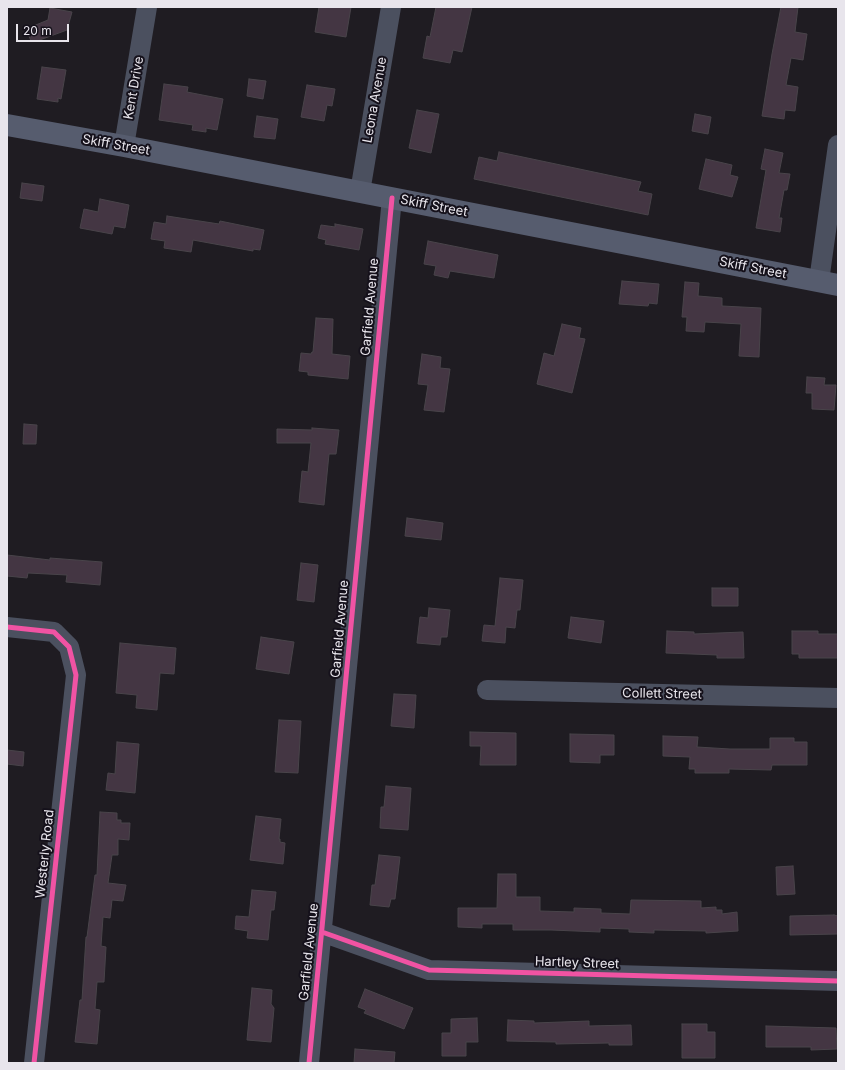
<!DOCTYPE html>
<style>
body{margin:0}
#map{position:relative;width:845px;height:1070px;overflow:hidden;background:#1f1c22;font-family:Inter,sans-serif}
canvas{display:block}
.frame{position:absolute;inset:0;border:8px solid #e8e5ec;pointer-events:none}
.scale{position:absolute;left:16px;top:24px;width:53px;height:18px;box-sizing:border-box;border:2px solid #e8e5ec;border-top:0;padding-left:5px;font-size:12px;line-height:14px;white-space:nowrap;color:#e8e5ec;-webkit-text-stroke:3px #15111b;paint-order:stroke}
</style>
<div id="map">
<canvas width="845" height="1070"></canvas>
<div class="frame"></div>
<div class="scale">20 m</div>
</div>
<script>
const ctx = document.querySelector('canvas').getContext('2d');
ctx.lineJoin = 'round';
function fillPath(path, color) { ctx.fillStyle = color; ctx.fill(path, 'evenodd'); }
const poly = rows => new Path2D(rows.map(r => 'M' + r).join(''));
function strokePath(path, color, width, dash) { ctx.strokeStyle = color; ctx.lineWidth = width; ctx.lineCap = dash ? 'butt' : 'round'; ctx.setLineDash(dash || []); ctx.stroke(path); }
function drawText(font, color, halo, rows, align = 'center') {
  ctx.font = font + ' Inter,sans-serif'; ctx.lineWidth = 4; ctx.setLineDash([]); ctx.textBaseline = 'middle'; ctx.strokeStyle = halo; ctx.fillStyle = color; for (const [text, x, y, turn = 0] of rows) {
    ctx.save(); ctx.translate(x, y); ctx.rotate((+turn || 0) * Math.PI / 180); ctx.textAlign = isNaN(turn) ? turn : align; if (halo) ctx.strokeText(text, 0, 0); ctx.fillText(text, 0, 0); ctx.restore();
  }
}
const building = poly([
 [319,7,351,7,346,37,315,32,319,7],
 [436,7,472,7,462,52,453,50,450,63,423,58,427,36,430,37,436,7],
 [781,7,798,7,795,32,807,34,803,60,791,58,786,85,798,87,795,111,785,110,784,119,762,116,772,54,781,7],
 [50,8,72,12,67,30,37,41,31,41,26,29,48,20,50,8],
 [42,67,66,70,61,99,58,98,58,102,37,99,42,67],
 [249,79,266,81,263,99,247,96,249,79],
 [164,84,188,87,187,92,223,99,217,130,206,128,206,132,192,130,193,125,159,120,164,84],
 [307,85,335,89,332,106,327,105,324,121,301,117,307,85],
 [417,110,439,114,431,153,409,148,417,110],
 [695,114,711,117,708,134,692,131,695,114],
 [257,116,278,119,275,139,254,137,257,116],
 [765,149,783,153,779,173,790,174,787,190,784,190,779,218,782,218,780,232,756,228,766,170,761,169,765,149],
 [499,152,641,182,638,191,652,194,648,215,474,179,479,157,497,161,499,152],
 [706,159,732,165,730,175,738,177,732,197,699,189,706,159],
 [22,183,44,186,42,201,20,198,22,183],
 [100,199,129,205,125,228,114,226,112,234,80,228,84,209,98,212,100,199],
 [167,216,219,224,220,221,264,230,260,250,253,249,253,251,193,240,191,252,164,248,165,241,151,239,154,222,166,224,167,216],
 [335,224,363,229,359,250,325,244,326,240,318,238,321,225,335,227,335,224],
 [428,241,498,255,494,278,450,271,448,278,434,275,436,266,424,264,428,241],
 [622,281,659,284,657,304,649,303,648,306,619,304,622,281],
 [685,282,699,283,698,296,722,298,722,306,761,308,759,357,739,356,741,324,705,322,704,332,686,331,687,317,682,317,685,282],
 [316,318,333,319,332,354,350,356,348,379,308,375,308,372,299,371,301,353,311,354,312,352,313,352,316,318],
 [562,324,581,328,579,338,585,339,572,393,537,384,544,353,554,356,562,324],
 [422,354,441,357,440,368,450,369,444,412,424,410,428,385,418,384,422,354],
 [807,377,825,378,824,385,836,385,834,410,812,409,812,393,806,393,807,377],
 [24,424,37,425,36,444,23,444,24,424],
 [312,428,339,430,336,454,329,454,324,505,299,502,302,471,308,472,311,443,277,443,277,429,312,430,312,428],
 [407,518,443,523,441,540,405,536,407,518],
 [7,555,50,560,50,558,102,562,100,585,66,582,67,575,28,573,27,578,7,576,7,555],
 [301,563,318,565,314,602,297,600,301,563],
 [500,578,523,580,520,610,517,610,515,628,506,627,505,643,482,641,484,625,495,626,500,578],
 [712,588,738,588,738,606,712,606,712,588],
 [429,608,450,610,447,637,441,637,440,645,417,643,420,617,428,618,429,608],
 [571,617,604,621,601,643,568,638,571,617],
 [667,631,694,632,694,634,743,632,744,658,717,658,717,655,666,653,667,631],
 [792,631,818,631,818,634,838,634,838,658,799,658,799,654,792,654,792,631],
 [261,637,294,642,289,674,256,669,261,637],
 [120,643,176,648,174,674,160,673,157,710,136,708,137,695,116,693,120,643],
 [394,694,416,695,414,728,391,726,394,694],
 [279,720,301,721,298,773,275,772,279,720],
 [470,732,516,733,516,765,480,765,481,746,470,746,470,732],
 [570,734,614,735,614,755,600,755,600,763,570,762,570,734],
 [663,736,698,737,697,747,730,749,770,749,770,738,794,738,794,742,807,742,807,765,772,765,771,770,729,769,729,773,695,773,695,769,689,769,690,757,663,756,663,736],
 [117,742,139,744,135,793,106,790,108,773,115,774,117,742],
 [7,750,24,752,23,766,7,764,7,750],
 [386,786,411,788,408,830,380,828,381,807,384,807,386,786],
 [100,812,117,813,117,820,121,820,121,823,130,823,129,840,118,839,118,855,112,855,108,883,126,885,123,901,112,900,110,918,103,917,101,946,106,947,104,982,97,982,95,1009,100,1010,97,1044,75,1042,80,1000,82,1000,86,937,87,937,95,875,97,875,100,812],
 [256,816,281,819,279,839,280,839,280,842,285,843,283,864,250,860,256,816],
 [379,855,400,857,395,899,391,899,389,907,370,905,372,885,375,885,379,855],
 [793,866,795,894,777,895,776,867,793,866],
 [498,874,516,874,516,897,540,897,540,911,574,912,574,908,601,909,601,913,630,914,631,900,701,901,701,908,716,907,716,910,722,910,722,914,737,912,738,931,706,933,706,931,654,930,654,933,629,932,629,929,600,928,600,932,551,930,513,930,513,924,482,924,482,928,458,927,458,908,497,908,498,874],
 [252,890,276,892,274,910,271,910,268,940,247,938,248,931,235,929,236,916,249,917,252,890],
 [834,915,838,916,838,934,790,935,790,916,834,915],
 [252,988,272,990,271,1004,274,1008,271,1042,247,1040,252,988],
 [365,989,413,1008,404,1029,364,1013,366,1010,358,1007,365,989],
 [477,1018,478,1042,466,1042,466,1056,442,1056,442,1033,451,1033,451,1019,477,1018],
 [508,1020,534,1021,534,1023,589,1021,589,1026,631,1025,632,1045,609,1045,609,1043,556,1044,556,1042,507,1041,508,1020],
 [682,1024,707,1024,707,1032,715,1032,715,1058,682,1058,682,1024],
 [766,1026,836,1028,837,1049,811,1050,811,1047,766,1047,766,1026],
 [355,1049,395,1052,394,1063,354,1063,355,1049]
]);
const street = poly([
 [124,146,147,7],
 [360,192,391,7],
 [819,281,838,145],
 [7,627,54,632,69,647,76,675,34,1063],
 [487,690,838,698],
 [322,932,429,970,838,981],
 [309,1063,392,198]
]);
const secondary = poly([
 [7,125,124,146,838,285]
]);
const cycleway = poly([
 [7,627,54,632,69,647,76,675,34,1063],
 [322,932,429,970,838,981],
 [309,1063,392,198]
]);
const streetNames = [
 ["Kent Drive",134,88,-80],
 ["Leona Avenue",375,100,-80],
 ["Skiff Street",116,145,10],
 ["Skiff Street",434,206,11],
 ["Skiff Street",753,268,11],
 ["Garfield Avenue",370,307,-85],
 ["Garfield Avenue",340,629,-85],
 ["Collett Street",662,694,1],
 ["Westerly Road",45,854,-84],
 ["Garfield Avenue",309,952,-84],
 ["Hartley Street",577,963,2]
];
fillPath(building, '#443643');
strokePath(building, '#49444a', 1);
strokePath(street, '#4b505f', 20);
strokePath(secondary, '#565c6e', 22);
strokePath(cycleway, '#f153a3', 5);
drawText('13px', '#e8e5ec', '#15111b', streetNames);
</script>
